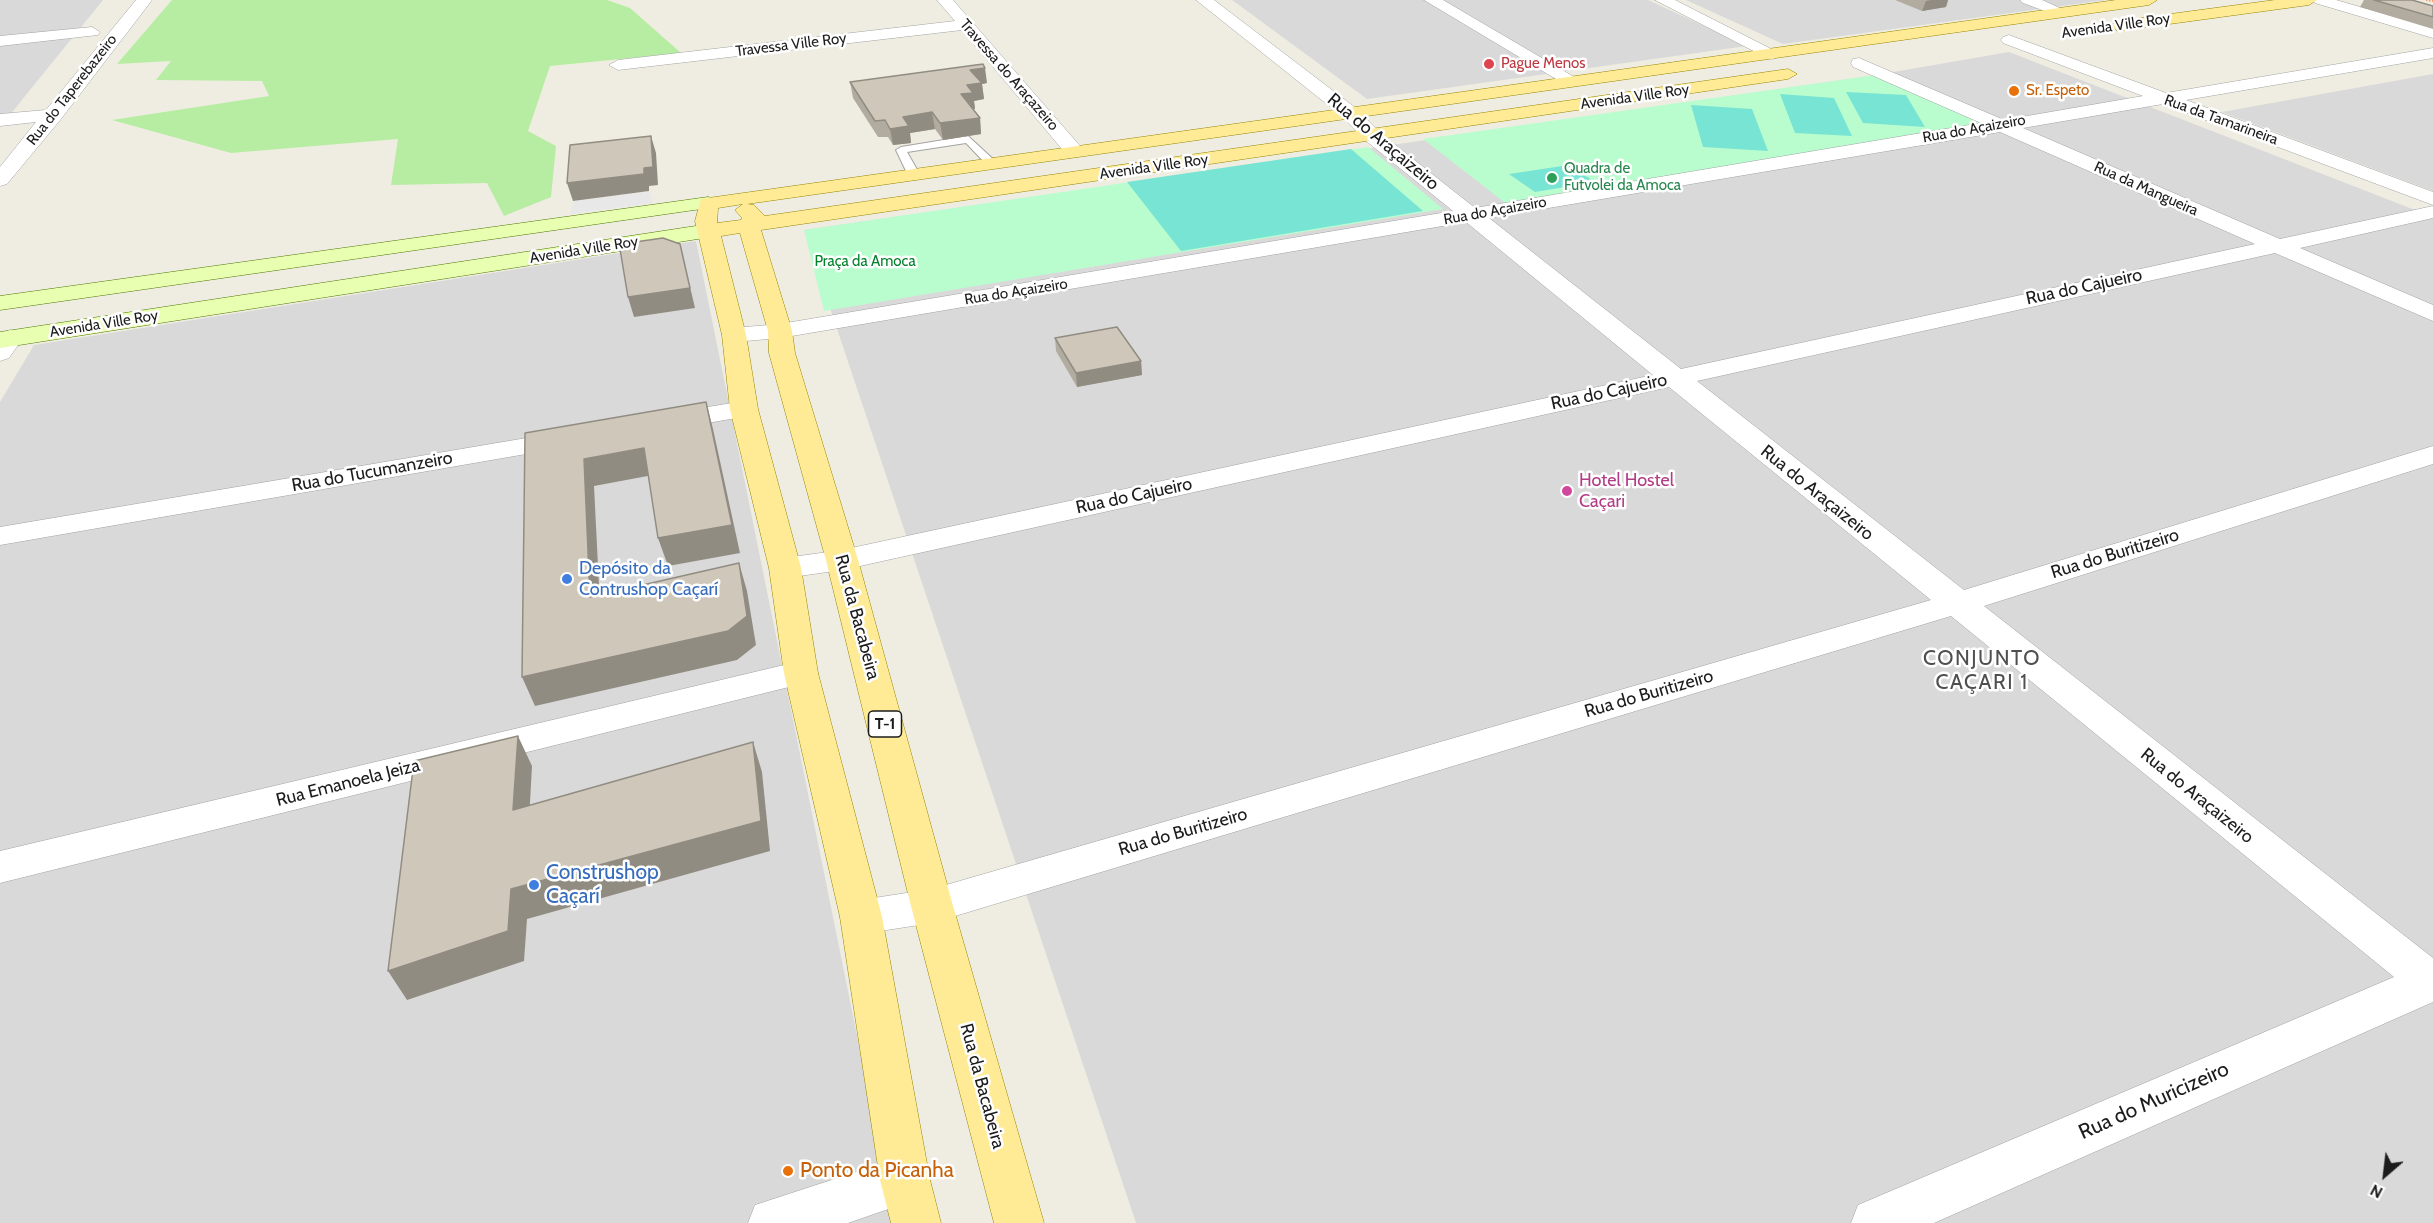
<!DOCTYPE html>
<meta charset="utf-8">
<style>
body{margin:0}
#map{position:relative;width:2433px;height:1223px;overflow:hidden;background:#efede1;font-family:Cabin,sans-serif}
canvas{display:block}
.north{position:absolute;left:2355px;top:1145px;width:60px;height:60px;-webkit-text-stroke:4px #fff;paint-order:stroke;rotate:208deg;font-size:16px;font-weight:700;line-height:24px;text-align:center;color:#1c1c1c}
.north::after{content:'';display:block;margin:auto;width:21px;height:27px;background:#1c1c1c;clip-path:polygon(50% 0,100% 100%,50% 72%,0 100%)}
</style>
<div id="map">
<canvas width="2433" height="1223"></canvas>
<div class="north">N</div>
</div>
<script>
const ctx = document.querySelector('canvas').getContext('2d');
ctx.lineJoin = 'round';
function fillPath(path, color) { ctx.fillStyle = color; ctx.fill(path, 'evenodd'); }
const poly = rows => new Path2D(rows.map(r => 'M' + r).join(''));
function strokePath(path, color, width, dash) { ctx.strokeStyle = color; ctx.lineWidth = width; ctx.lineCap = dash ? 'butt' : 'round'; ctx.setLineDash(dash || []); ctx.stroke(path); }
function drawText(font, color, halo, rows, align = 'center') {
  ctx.font = font + ' Cabin,sans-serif'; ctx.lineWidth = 5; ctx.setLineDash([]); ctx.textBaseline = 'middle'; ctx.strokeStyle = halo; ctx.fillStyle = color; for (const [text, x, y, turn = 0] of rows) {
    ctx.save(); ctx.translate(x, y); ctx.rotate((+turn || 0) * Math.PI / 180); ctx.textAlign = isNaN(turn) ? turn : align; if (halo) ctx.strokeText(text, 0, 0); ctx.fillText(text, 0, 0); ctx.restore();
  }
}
const residential = poly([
 [0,0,103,0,0,127],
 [1232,0,1648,0,1747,46,1367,99],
 [1686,0,2106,0,1783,44],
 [2009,52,2433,217,2433,1223,1136,1223,804,230,1876,75],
 [2433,74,2433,191,2222,112],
 [696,241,895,1223,0,1223,0,402,34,345]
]);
const grass = poly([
 [172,0,607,0,630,8,681,53,550,66,528,131,556,146,551,197,504,216,487,183,391,185,398,139,231,153,112,120,269,96,262,81,156,80,171,61,117,64]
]);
const park = poly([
 [1876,75,1980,123,1508,205,1423,139],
 [1368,147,1443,209,824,311,804,230]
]);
const pitch = poly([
 [1846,92,1906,95,1925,127,1863,123],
 [1780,94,1834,98,1852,136,1795,133],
 [1691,105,1752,109,1768,151,1703,147],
 [1351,149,1423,211,1181,251,1127,182],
 [1569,165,1595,182,1535,192,1509,174]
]);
const parking = poly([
 [649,191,653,203,571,214,573,201]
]);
const path = poly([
 [2426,0,2433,1]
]);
const service = poly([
 [968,136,994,160,994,164,986,164,966,143,907,152,919,173,913,176,907,173,896,150,901,147,968,136]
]);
const minor = poly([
 [136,0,152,0,61,119,7,184,0,186,0,167,36,122,0,126,0,114,46,110,136,0],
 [937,0,953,0,1080,146,1083,150,1080,154,1066,154,962,30,618,70,609,65,618,60,955,21,937,0],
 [1196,0,1214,0,1357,109,1379,132,1475,208,1981,123,1853,67,1851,63,1853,59,1859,58,2004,120,2143,96,2003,43,2001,40,2003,37,2009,35,2166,93,2433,48,2433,58,2186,100,2433,192,2433,205,2163,104,2023,128,2280,239,2433,206,2433,218,2300,248,2433,305,2433,321,2275,253,1697,381,1964,590,2433,446,2433,464,1984,606,2433,958,2433,1002,1934,1223,1851,1223,1858,1205,2394,977,1951,616,932,923,861,934,846,929,840,917,846,905,861,900,932,889,1931,600,1669,387,842,570,785,578,774,575,769,568,774,561,785,558,842,550,1653,375,1466,222,780,338,734,342,725,340,722,335,725,330,734,328,780,324,1453,211,1365,140,1343,117,1196,0],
 [2000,132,2255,244,1681,369,1489,218,2000,132],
 [1424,0,1443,0,1581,81,1572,86,1566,85,1424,0],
 [1655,0,1675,0,1781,54,1773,59,1767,58,1655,0],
 [2020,0,2042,0,2069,12,2061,17,2023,3,2020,0],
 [92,27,100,32,98,35,0,46,0,36,92,27],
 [10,330,19,333,23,338,9,358,0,361,0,334,10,330],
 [744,401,754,403,758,409,754,415,666,430,656,428,652,422,656,416,666,414,744,401],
 [568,431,578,433,582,439,578,445,0,545,0,527,568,431],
 [801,661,813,665,818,673,813,681,0,883,0,851,801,661],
 [905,1156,923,1163,930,1180,923,1197,848,1223,748,1223,755,1205,905,1156]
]);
const tertiary = poly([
 [2312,0,2336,0,2433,28,2433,38,2315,3,2312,0]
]);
const secondary = poly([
 [708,197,715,199,719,203,715,207,0,310,0,296,708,197],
 [709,224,717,226,720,231,717,236,0,348,0,332,709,224]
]);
const primary = poly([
 [2116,0,2157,0,2149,5,747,204,754,205,765,216,1788,69,1797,74,1788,79,761,230,792,331,795,353,858,560,953,906,1044,1223,994,1223,911,906,826,560,769,353,768,331,740,233,721,236,746,335,758,409,801,568,818,673,882,917,930,1180,941,1223,891,1223,880,1180,840,917,784,673,769,568,730,409,722,335,695,221,701,199,2116,0],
 [743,204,735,210,742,218,741,220,717,223,718,208,743,204],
 [2275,0,2317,0,2309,5,2118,31,2110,26,2118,21,2275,0]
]);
const wall = poly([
 [1895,0,1948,0,1946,7,1922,11],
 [2364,0,2412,0,2433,6,2433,29,2360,7],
 [850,82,987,83,982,84,984,99,974,101,975,109,973,109,980,118,981,134,943,140,935,129,910,133,911,143,893,145,888,137,878,137,853,98],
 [1055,338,1141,361,1142,375,1077,387,1056,351]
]);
const shadedWall = poly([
 [1931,0,1948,0,1946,7,1922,11,1926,1],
 [985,68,987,83,982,84,984,99,974,101,975,109,962,111,961,94,967,85,970,70],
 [932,112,935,129,910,133,911,143,893,145,890,129,903,117],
 [980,118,981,134,943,140,940,123],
 [651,136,656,153,658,185,649,186,649,191,573,201,567,183,644,168],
 [680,244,695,308,634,317,628,297],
 [1141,361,1142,375,1077,387,1076,373],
 [706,402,713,429,740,553,668,566,658,538],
 [644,448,653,475,594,486,601,626,590,597,584,459],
 [739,563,747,591,756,645,737,660,535,706,522,677],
 [518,736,532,766,528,839,513,810],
 [753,742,762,772,770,851,527,919,524,961,407,1000,388,971,511,889]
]);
const building = poly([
 [2374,0,2412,0,2433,6,2433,17,2374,0],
 [983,64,985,68,970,70,982,83,967,85,973,93,961,94,980,118,940,123,932,112,903,117,909,126,890,129,885,120,875,121,850,82,983,64],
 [651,136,653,167,644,168,644,174,567,183,570,145,651,136],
 [663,238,680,244,690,288,628,297,620,249,635,242,663,238],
 [1117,327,1141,361,1076,373,1055,338,1117,327],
 [706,402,732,525,658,538,644,448,584,459,590,597,739,563,747,616,728,631,522,677,525,433,706,402],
 [518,736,513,810,753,742,761,821,511,889,508,931,388,971,414,761,518,736]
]);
const markers = [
 [1489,64,6,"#e0444e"],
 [2014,91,6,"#e8710a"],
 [1552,178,6,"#2e9e5b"],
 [1567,491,6,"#d1479c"],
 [567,579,6,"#3f7fe0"],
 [534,885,6,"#3f7fe0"],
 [788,1171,6,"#e8710a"]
];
const farStreetnames = [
 ["Avenida Ville Roy",2116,26,-8],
 ["Travessa Ville Roy",791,45,-7],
 ["Travessa do Araçazeiro",1009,75,49],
 ["Rua do Taperebazeiro",72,90,-52],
 ["Avenida Ville Roy",1635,97,-8],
 ["Rua da Tamarineira",2221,120,20],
 ["Rua do Açaizeiro",1974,129,-10],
 ["Avenida Ville Roy",1154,167,-8],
 ["Rua da Mangueira",2146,189,24],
 ["Rua do Açaizeiro",1495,211,-10],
 ["Avenida Ville Roy",584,250,-9],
 ["Rua do Açaizeiro",1016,292,-9],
 ["Avenida Ville Roy",104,324,-9]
];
const farHealthnames = [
 ["Pague Menos",1501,64]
];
const farFoodnames = [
 ["Sr. Espeto",2026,91]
];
const farLeisurenames = [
 ["Quadra de",1564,169],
 ["Futvolei da Amoca",1564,186]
];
const farParknames = [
 ["Praça da Amoca",865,262]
];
const shields = [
 [885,724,33]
];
const shieldNames = [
 ["T-1",885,724]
];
const streetNames = [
 ["Rua do Araçaizeiro",1383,142,40],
 ["Rua do Cajueiro",2084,287,-12],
 ["Rua do Cajueiro",1609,392,-12],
 ["Rua do Tucumanzeiro",372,472,-10],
 ["Rua do Araçaizeiro",1817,493,39],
 ["Rua do Cajueiro",1134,496,-12],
 ["Rua do Buritizeiro",2115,554,-17],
 ["Rua da Bacabeira",857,617,75],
 ["Rua do Buritizeiro",1649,694,-16],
 ["Rua Emanoela Jeiza",348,783,-14],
 ["Rua do Araçaizeiro",2197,796,39],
 ["Rua do Buritizeiro",1183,832,-16],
 ["Rua da Bacabeira",982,1086,75]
];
const hotelNames = [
 ["Hotel Hostel",1579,481],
 ["Caçari",1579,502]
];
const shopNames = [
 ["Depósito da",579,569],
 ["Contrushop Caçarí",579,590]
];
const quarterNames = [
 ["CONJUNTO",1982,659],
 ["CAÇARI 1",1982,683]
];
const nearShopnames = [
 ["Construshop",546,873],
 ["Caçarí",546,897]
];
const nearStreetnames = [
 ["Rua do Muricizeiro",2154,1101,-24]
];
const nearFoodnames = [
 ["Ponto da Picanha",800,1171]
];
fillPath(residential, '#dad9d9');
fillPath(grass, '#b6eda2');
fillPath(park, '#b9fdcf');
fillPath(pitch, '#78e4d4');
fillPath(parking, '#e8e8e8');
strokePath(service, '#a3a3a3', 2);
strokePath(minor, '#a3a3a3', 1);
strokePath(tertiary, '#a3a3a3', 1);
strokePath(secondary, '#4e7700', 1);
strokePath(primary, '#958600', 1);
strokePath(path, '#ff9662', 2, [1.5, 1.5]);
fillPath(service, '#fff');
fillPath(minor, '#fff');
fillPath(tertiary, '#fff');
fillPath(secondary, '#e8feb0');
fillPath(primary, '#ffea96');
fillPath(wall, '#b2aca0');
fillPath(shadedWall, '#918c82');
fillPath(building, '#cfc8ba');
strokePath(building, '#918c82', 1.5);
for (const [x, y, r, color] of markers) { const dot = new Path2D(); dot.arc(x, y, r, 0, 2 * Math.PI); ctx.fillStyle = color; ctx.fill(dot); strokePath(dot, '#fff', 2); }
drawText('15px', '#1c1c1c', '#fff', farStreetnames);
drawText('15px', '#be3a42', '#fff', farHealthnames, 'left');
drawText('15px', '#c56008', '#fff', farFoodnames, 'left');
drawText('15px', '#27864d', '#fff', farLeisurenames, 'left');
drawText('15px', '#03812b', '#fff', farParknames);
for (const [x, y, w] of shields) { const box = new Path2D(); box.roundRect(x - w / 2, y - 13, w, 26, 4.5); ctx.fillStyle = '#fff'; ctx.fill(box); strokePath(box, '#1c1c1c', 1.5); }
drawText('bold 16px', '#1c1c1c', null, shieldNames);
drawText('18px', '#1c1c1c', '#fff', streetNames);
drawText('18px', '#b23c85', '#fff', hotelNames, 'left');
drawText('18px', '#366cbe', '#fff', shopNames, 'left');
ctx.letterSpacing = '1.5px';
drawText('21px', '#4f4f4f', '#fff', quarterNames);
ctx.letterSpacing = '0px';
drawText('21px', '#366cbe', '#fff', nearShopnames, 'left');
drawText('21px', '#1c1c1c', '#fff', nearStreetnames);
drawText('21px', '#c56008', '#fff', nearFoodnames, 'left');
</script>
